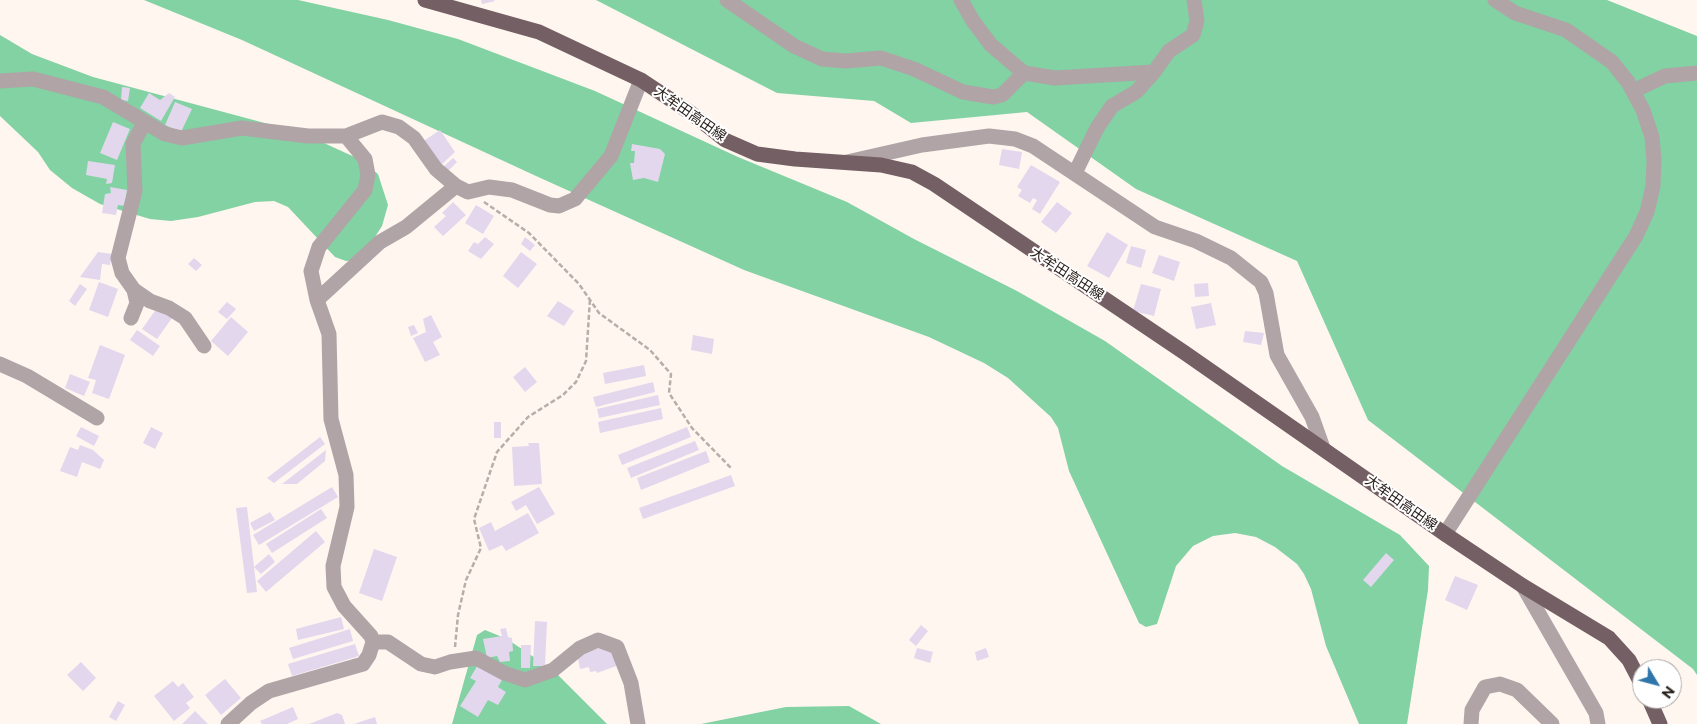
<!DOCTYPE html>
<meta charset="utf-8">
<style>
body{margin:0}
#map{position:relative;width:1697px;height:724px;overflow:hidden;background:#fff6f0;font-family:Montserrat,sans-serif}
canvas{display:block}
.north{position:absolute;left:1632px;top:659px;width:50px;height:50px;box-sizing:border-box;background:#fff;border:1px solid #a8a5a3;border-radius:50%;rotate:127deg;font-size:14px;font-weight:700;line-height:20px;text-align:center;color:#251d18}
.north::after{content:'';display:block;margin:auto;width:18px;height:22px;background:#3075aa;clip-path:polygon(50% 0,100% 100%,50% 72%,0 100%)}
</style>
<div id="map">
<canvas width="1697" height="724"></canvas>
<div class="north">N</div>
</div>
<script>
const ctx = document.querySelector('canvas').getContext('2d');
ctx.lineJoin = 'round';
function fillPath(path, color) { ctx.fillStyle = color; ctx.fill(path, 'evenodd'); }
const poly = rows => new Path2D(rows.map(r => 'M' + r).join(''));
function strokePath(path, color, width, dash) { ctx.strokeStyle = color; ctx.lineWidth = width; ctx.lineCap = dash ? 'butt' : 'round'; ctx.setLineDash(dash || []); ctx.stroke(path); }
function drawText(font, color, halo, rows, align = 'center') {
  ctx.font = font + ' Montserrat,"Noto Sans JP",sans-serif'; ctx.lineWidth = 4; ctx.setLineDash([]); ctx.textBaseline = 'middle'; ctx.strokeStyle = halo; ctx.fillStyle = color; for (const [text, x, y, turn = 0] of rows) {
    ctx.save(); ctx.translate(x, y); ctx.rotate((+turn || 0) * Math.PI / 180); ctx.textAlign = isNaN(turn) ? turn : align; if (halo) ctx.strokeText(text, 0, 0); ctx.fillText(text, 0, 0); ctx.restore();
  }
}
const forest = poly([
 [144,0,298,0,388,20,458,39,595,91,738,157,847,202,914,239,1017,291,1105,341,1282,466,1400,535,1429,566,1428,590,1407,724,1359,724,1326,646,1311,589,1304,574,1297,564,1275,547,1256,537,1235,533,1213,536,1193,546,1176,566,1157,624,1146,627,1139,623,1069,471,1058,428,1051,417,1008,378,984,363,929,337,744,270,536,176,242,40],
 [596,0,1607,0,1697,36,1697,675,1693,669,1368,420,1297,261,1136,189,1027,112,911,123,874,101,777,93],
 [0,35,32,54,93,77,302,133,359,159,378,174,388,205,382,226,366,251,355,260,346,261,335,257,288,207,274,201,255,202,198,217,171,221,150,219,100,204,72,188,50,170,38,152,0,116],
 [485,630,507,639,553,670,607,724,452,724,477,635],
 [849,706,881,724,701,724,786,707]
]);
const building = poly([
 [481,0,494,0,495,1,482,4],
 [122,87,130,88,128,101,121,100],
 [149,93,160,100,169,93,175,97,161,121,140,108],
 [175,102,192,109,181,132,165,125],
 [113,122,130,129,117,160,100,153],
 [440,130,455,152,439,167,422,142],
 [632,144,660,149,665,154,658,182,644,178,633,180,630,163,634,163,635,151,631,151],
 [1002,149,1022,152,1019,169,999,165],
 [453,158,457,162,446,173,441,169],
 [88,161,115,165,112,183,106,184,107,179,86,175],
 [1031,165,1060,182,1040,214,1032,209,1037,200,1033,198,1030,203,1018,196,1022,190,1017,187],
 [110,187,127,190,125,206,118,205,116,215,102,213,105,194,111,193],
 [453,202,466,215,443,236,434,227,446,216,442,213],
 [1057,202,1072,213,1056,233,1041,222],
 [476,205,494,216,483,234,465,223],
 [1107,232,1128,245,1109,278,1087,266],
 [485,237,494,244,481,259,468,251,474,242,478,244],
 [525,237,535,245,530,251,521,244],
 [1131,246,1146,250,1141,268,1126,263],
 [98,252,112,254,110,265,102,264,100,280,80,277],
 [521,252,537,264,518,288,503,276],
 [1159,255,1180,262,1174,281,1152,273],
 [194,258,202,265,196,271,188,264],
 [99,282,118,289,108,317,89,310],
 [1208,283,1209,296,1195,297,1194,284],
 [80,284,87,289,75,306,69,301],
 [1141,284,1161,289,1154,316,1133,311],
 [558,301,574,311,564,326,547,316],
 [227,302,236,309,227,319,218,312],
 [1211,303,1216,325,1196,329,1191,307],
 [157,308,172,318,157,339,142,329],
 [431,315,442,337,433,342,440,355,425,362,413,338,426,332,423,319],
 [231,317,248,332,228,356,211,341],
 [414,325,418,333,411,336,408,327],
 [137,330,160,346,153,356,130,340],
 [1245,331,1264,333,1261,345,1243,342],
 [693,335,714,339,712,354,691,350],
 [100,345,125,355,109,399,92,393,96,380,88,378],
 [644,365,646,376,605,384,603,373],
 [525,367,537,382,525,392,513,377],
 [70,374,90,382,84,396,65,388],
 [653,382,655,392,596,407,593,397],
 [658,395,660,405,599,418,597,409],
 [661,408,663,419,600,433,598,422],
 [494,422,501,422,501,438,494,438],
 [81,427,99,436,94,446,76,436],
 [151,427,163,433,155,449,143,443],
 [687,427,691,437,622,465,618,455],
 [320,437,325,444,274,483,267,478],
 [695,441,699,450,631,478,627,468],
 [528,443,539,443,542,484,514,486,512,447,529,446],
 [80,445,93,450,104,460,100,469,82,462,77,477,60,471,70,447,78,450],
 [326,450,325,461,297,484,282,484],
 [706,451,710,462,641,490,637,478],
 [731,475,735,486,643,519,639,508],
 [332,487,338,497,259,545,253,535],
 [539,487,555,514,537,524,526,505,516,511,511,502],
 [247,507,257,592,247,593,236,508],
 [321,509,327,518,272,553,266,544],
 [270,512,275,520,254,531,250,523],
 [528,513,539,533,506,551,502,545,489,551,479,528,491,522,495,531],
 [316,531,325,542,266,592,257,581],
 [374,549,397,557,382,601,359,593],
 [1386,553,1394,560,1371,587,1363,580],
 [269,554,275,562,261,574,254,567],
 [1455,576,1478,585,1467,610,1445,600],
 [341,617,344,629,298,640,296,629],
 [535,621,547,622,545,666,533,666],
 [921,625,928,631,916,646,909,640],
 [506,628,508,637,512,638,513,651,509,652,510,661,500,662,497,656,487,658,483,639,502,636,500,629],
 [350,629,353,641,293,659,289,648],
 [355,644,359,656,292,676,288,664],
 [521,645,531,645,530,668,521,668],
 [600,648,614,649,619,665,597,673,596,671,590,672,589,667,580,669,577,652],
 [917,648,933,652,930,663,914,658],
 [986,648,989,657,977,661,975,652],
 [81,662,96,678,83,691,67,675],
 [479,663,503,678,498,687,506,692,498,705,488,700,478,717,460,706,476,681,470,678],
 [225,679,241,698,221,715,205,695],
 [173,681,178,687,183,683,194,697,186,703,190,708,174,721,154,696],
 [118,701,125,705,116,721,109,717],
 [293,707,298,719,287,724,262,724,260,721],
 [195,711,208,724,182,724],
 [337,713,342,715,345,724,309,724],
 [375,717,377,724,354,724]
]);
const path = poly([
 [484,202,529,233,579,284,599,313,650,350,671,374,669,393,692,428,731,468],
 [455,647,458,615,466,580,481,548,474,519,497,452,528,417,563,395,576,382,586,361,590,299]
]);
const minor = poly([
 [727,0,794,46,822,59,846,61,881,58,914,69,963,92,993,97,1002,95,1024,73],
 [961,0,973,21,991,45,1024,73,1055,78,1154,72],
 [0,81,33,79,103,97,165,134,182,138,242,128,308,136,346,136,382,122,399,127,414,138,436,169,456,186,468,192,489,187,512,190,550,205,559,206,575,199,611,156,641,80],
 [1633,91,1665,76,1697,73],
 [847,162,922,145,989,136,1015,139,1033,146,1155,227,1196,241,1231,258,1261,282,1266,293,1277,355,1312,417,1323,448],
 [1075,173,1097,128,1112,106,1136,92,1154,72,1169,51,1193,35,1197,21,1194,0],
 [134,290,150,301,169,308,185,318,204,346],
 [317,300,380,242,406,227,456,186],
 [131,318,137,303,134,290,122,273,118,258,135,191,133,144,144,123],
 [0,364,27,376,97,418],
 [1445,534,1636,236,1647,212,1653,186,1654,161,1652,137,1643,110,1628,82,1612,62,1566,30,1515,13,1495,0],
 [1523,586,1596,713,1598,724],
 [373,642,388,642,421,664,435,667,450,662,476,658,504,673,525,680,553,670,580,648,598,640,617,647,631,683,638,724],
 [228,724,251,703,269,691,363,664,369,655,373,642,371,636,344,606,334,587,333,566,347,507,346,475,331,419,329,334,317,300,311,271,319,247,365,190,368,175,365,159,346,136],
 [1471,724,1472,710,1485,687,1500,684,1517,690,1552,724]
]);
const major = poly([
 [425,0,539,32,641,80,691,113,725,140,757,154,795,159,881,165,912,172,934,184,1185,353,1445,534,1523,586,1609,638,1629,660,1642,685],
 [1649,699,1660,724]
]);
const streetNames = [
 ["大牟田高田線",690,114,35],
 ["大牟田高田線",1067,274,33],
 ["大牟田高田線",1401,503,35]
];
fillPath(forest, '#82d2a3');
fillPath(building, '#e2d7ed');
strokePath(path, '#b7aea9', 2.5, [5, 2.5]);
strokePath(minor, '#b0a4a6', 15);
strokePath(major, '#735f64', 15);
drawText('14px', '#251d18', '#fff', streetNames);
</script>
